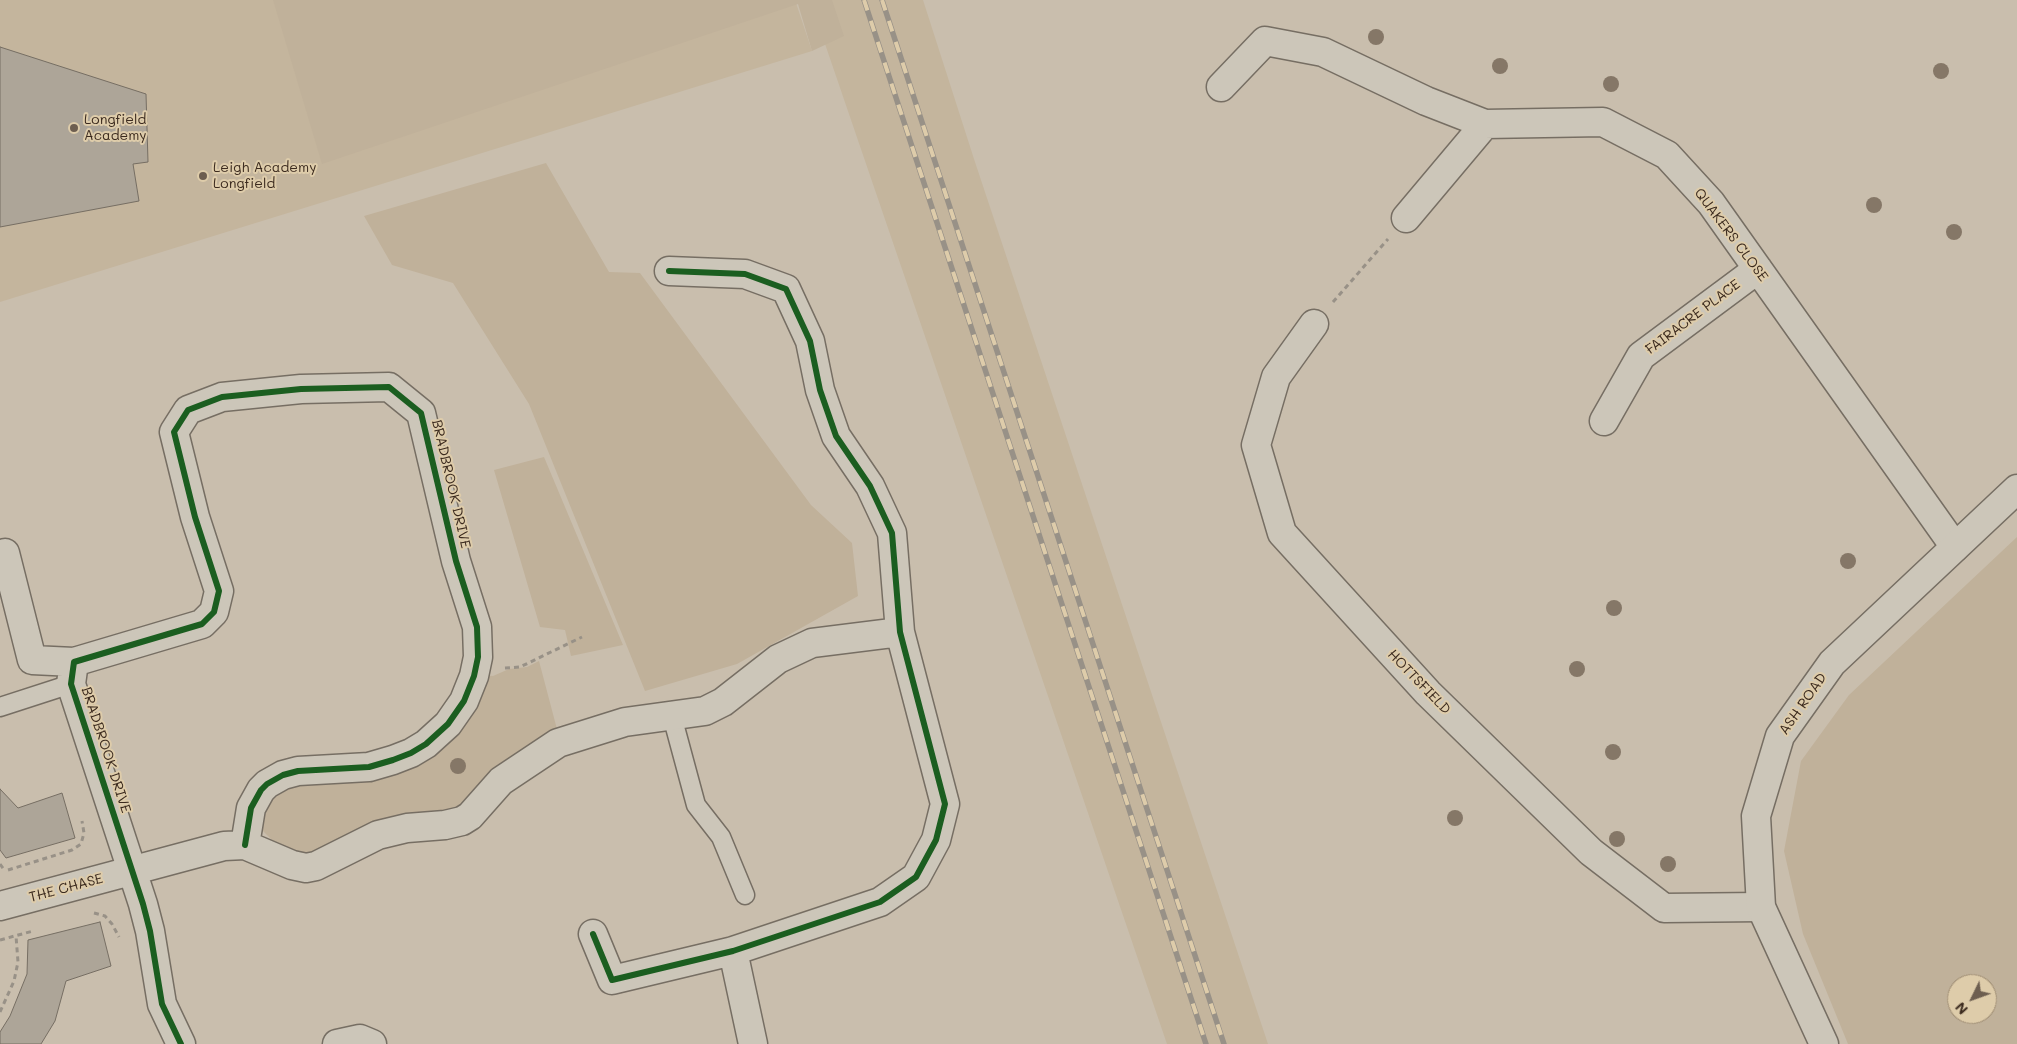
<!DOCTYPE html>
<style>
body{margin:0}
#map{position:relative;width:2017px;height:1044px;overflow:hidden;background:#c9bead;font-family:Mali,sans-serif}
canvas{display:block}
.north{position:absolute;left:1947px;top:974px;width:50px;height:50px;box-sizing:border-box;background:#deccaa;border:1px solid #9d8b72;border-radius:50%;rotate:228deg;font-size:14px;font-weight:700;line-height:20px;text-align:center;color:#3b2a1e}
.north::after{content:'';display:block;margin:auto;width:18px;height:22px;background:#6d5e50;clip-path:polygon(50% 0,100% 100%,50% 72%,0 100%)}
</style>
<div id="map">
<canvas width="2017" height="1044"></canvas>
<div class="north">N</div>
</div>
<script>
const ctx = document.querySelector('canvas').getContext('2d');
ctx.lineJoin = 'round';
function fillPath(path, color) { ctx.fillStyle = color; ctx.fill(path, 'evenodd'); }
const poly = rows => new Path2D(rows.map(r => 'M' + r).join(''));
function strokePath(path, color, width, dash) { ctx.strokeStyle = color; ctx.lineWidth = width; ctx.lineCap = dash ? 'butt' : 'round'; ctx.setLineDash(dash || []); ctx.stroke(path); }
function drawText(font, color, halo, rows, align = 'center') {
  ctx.font = font + ' Mali,sans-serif'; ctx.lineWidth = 4; ctx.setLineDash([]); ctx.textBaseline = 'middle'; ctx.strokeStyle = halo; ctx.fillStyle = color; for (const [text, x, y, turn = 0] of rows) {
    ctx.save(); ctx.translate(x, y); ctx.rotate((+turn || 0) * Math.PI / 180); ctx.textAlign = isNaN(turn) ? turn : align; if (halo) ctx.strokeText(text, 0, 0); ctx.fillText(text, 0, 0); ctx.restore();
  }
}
const built = poly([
 [0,0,795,0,812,51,0,302],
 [810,0,923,0,974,159,1268,1044,1167,1044]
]);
const green = poly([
 [273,0,832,0,844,36,812,51,798,4,322,164],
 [546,163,609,272,640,273,811,505,852,543,858,596,737,664,645,691,529,404,453,283,392,265,364,216],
 [544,457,623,645,571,656,565,630,540,627,494,470],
 [2017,537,2017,1044,1848,1044,1803,934,1784,851,1801,761,1849,695],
 [1957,984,1987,984,1987,1014,1957,1014],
 [539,661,558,733,517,752,497,767,462,807,448,812,420,812,383,820,314,855,299,855,273,841,263,831,261,825,262,804,286,783,377,775,483,675,493,676,509,669,527,667]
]);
const building = poly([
 [0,47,146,94,148,162,133,164,139,201,0,227,0,47],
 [0,789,18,808,62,793,75,838,6,858,0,850,0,789],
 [100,922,111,966,66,981,55,1021,41,1044,0,1044,0,1032,10,1016,27,974,28,940,100,922]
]);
const path = poly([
 [1333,302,1388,239],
 [505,668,520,667,582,637],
 [0,864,5,871],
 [8,870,72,850,81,844,84,833,82,821],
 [94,913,105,916,112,924,119,937],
 [0,940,33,931],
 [0,1012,14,981,18,962,16,936]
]);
const lane = poly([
 [0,707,71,684],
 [672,716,696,805,721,837,745,895]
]);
const street = poly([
 [1221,87,1265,41,1323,52,1426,101,1485,124],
 [1406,218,1485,124,1603,122,1667,155,1711,203,1955,547],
 [1314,324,1276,377,1256,445,1282,533,1428,693,1591,852,1664,908,1761,907],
 [1604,421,1641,356,1758,269],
 [5,553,32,660,74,662],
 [0,906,224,846,245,845,292,865,306,868,316,866,378,835,407,828,445,825,462,821,470,816,501,781,558,743,625,722,705,711,723,702,778,659,812,643,900,632],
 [593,934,612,980,733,951,880,902,916,877,936,840,945,804,900,632,892,533,870,486,836,436,820,390,810,341,786,289,745,274,669,271],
 [733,951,753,1044],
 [181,1044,162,1004,150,931,143,904,71,684,74,662,202,624,214,612,219,591,195,517,174,432,188,410,222,397,301,389,389,387,421,413,456,561,477,627,478,657,474,676,464,701,448,724,426,744,411,753,393,760,369,767,298,771,283,775,267,784,261,790,251,808,245,845],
 [337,1044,360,1039,372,1044]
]);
const secondary = poly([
 [1824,1044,1761,907,1756,816,1780,736,1832,663,2017,489]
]);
const rail = poly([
 [864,0,1206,1044],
 [882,0,1224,1044]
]);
const cycleway = poly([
 [593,934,612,980,733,951,880,902,916,877,936,840,945,804,900,632,892,533,870,486,836,436,820,390,810,341,786,289,745,274,669,271],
 [181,1044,162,1004,150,931,143,904,71,684,74,662,202,624,214,612,219,591,195,517,174,432,188,410,222,397,301,389,389,387,421,413,456,561,477,627,478,657,474,676,464,701,448,724,426,744,411,753,393,760,369,767,298,771,283,775,267,784,261,790,251,808,245,845]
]);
const trees = [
 [1376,37],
 [1500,66],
 [1941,71],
 [1611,84],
 [1874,205],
 [1954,232],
 [1848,561],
 [1614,608],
 [1577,669],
 [1613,752],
 [458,766],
 [1455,818],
 [1617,839],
 [1668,864]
];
const markers = [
 [74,128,5,"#6d5e50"],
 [203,176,5,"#6d5e50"]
];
const poiNames = [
 ["Longfield",84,120],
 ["Academy",84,136],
 ["Leigh Academy",213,168],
 ["Longfield",213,184]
];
const streetNames = [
 ["QUAKERS CLOSE",1731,235,53],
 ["FAIRACRE PLACE",1693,317,-37],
 ["BRADBROOK DRIVE",451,484,77],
 ["HOTTSFIELD",1419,682,46],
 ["ASH ROAD",1803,704,-55],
 ["BRADBROOK DRIVE",106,750,72],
 ["THE CHASE",66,888,-15]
];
fillPath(built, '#c4b59d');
fillPath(green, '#c0b19a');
fillPath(building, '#ada598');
strokePath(building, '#766e63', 1);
strokePath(lane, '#766e63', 21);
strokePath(street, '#766e63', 31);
strokePath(secondary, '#766e63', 31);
strokePath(path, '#989187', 3, [5, 4]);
strokePath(lane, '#ccc6b9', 18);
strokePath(street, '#ccc6b9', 28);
strokePath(secondary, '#ccc6b9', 28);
strokePath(rail, '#989187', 5.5);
strokePath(rail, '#deccaa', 4, [11]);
strokePath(cycleway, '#1b5e20', 6);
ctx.fillStyle = '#857767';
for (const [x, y] of trees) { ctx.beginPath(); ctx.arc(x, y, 8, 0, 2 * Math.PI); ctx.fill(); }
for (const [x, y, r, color] of markers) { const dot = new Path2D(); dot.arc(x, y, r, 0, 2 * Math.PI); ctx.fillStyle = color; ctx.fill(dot); strokePath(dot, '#deccaa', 2); }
drawText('14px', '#3b2a1e', '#deccaa', poiNames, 'left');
drawText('14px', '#3b2a1e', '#deccaa', streetNames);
</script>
